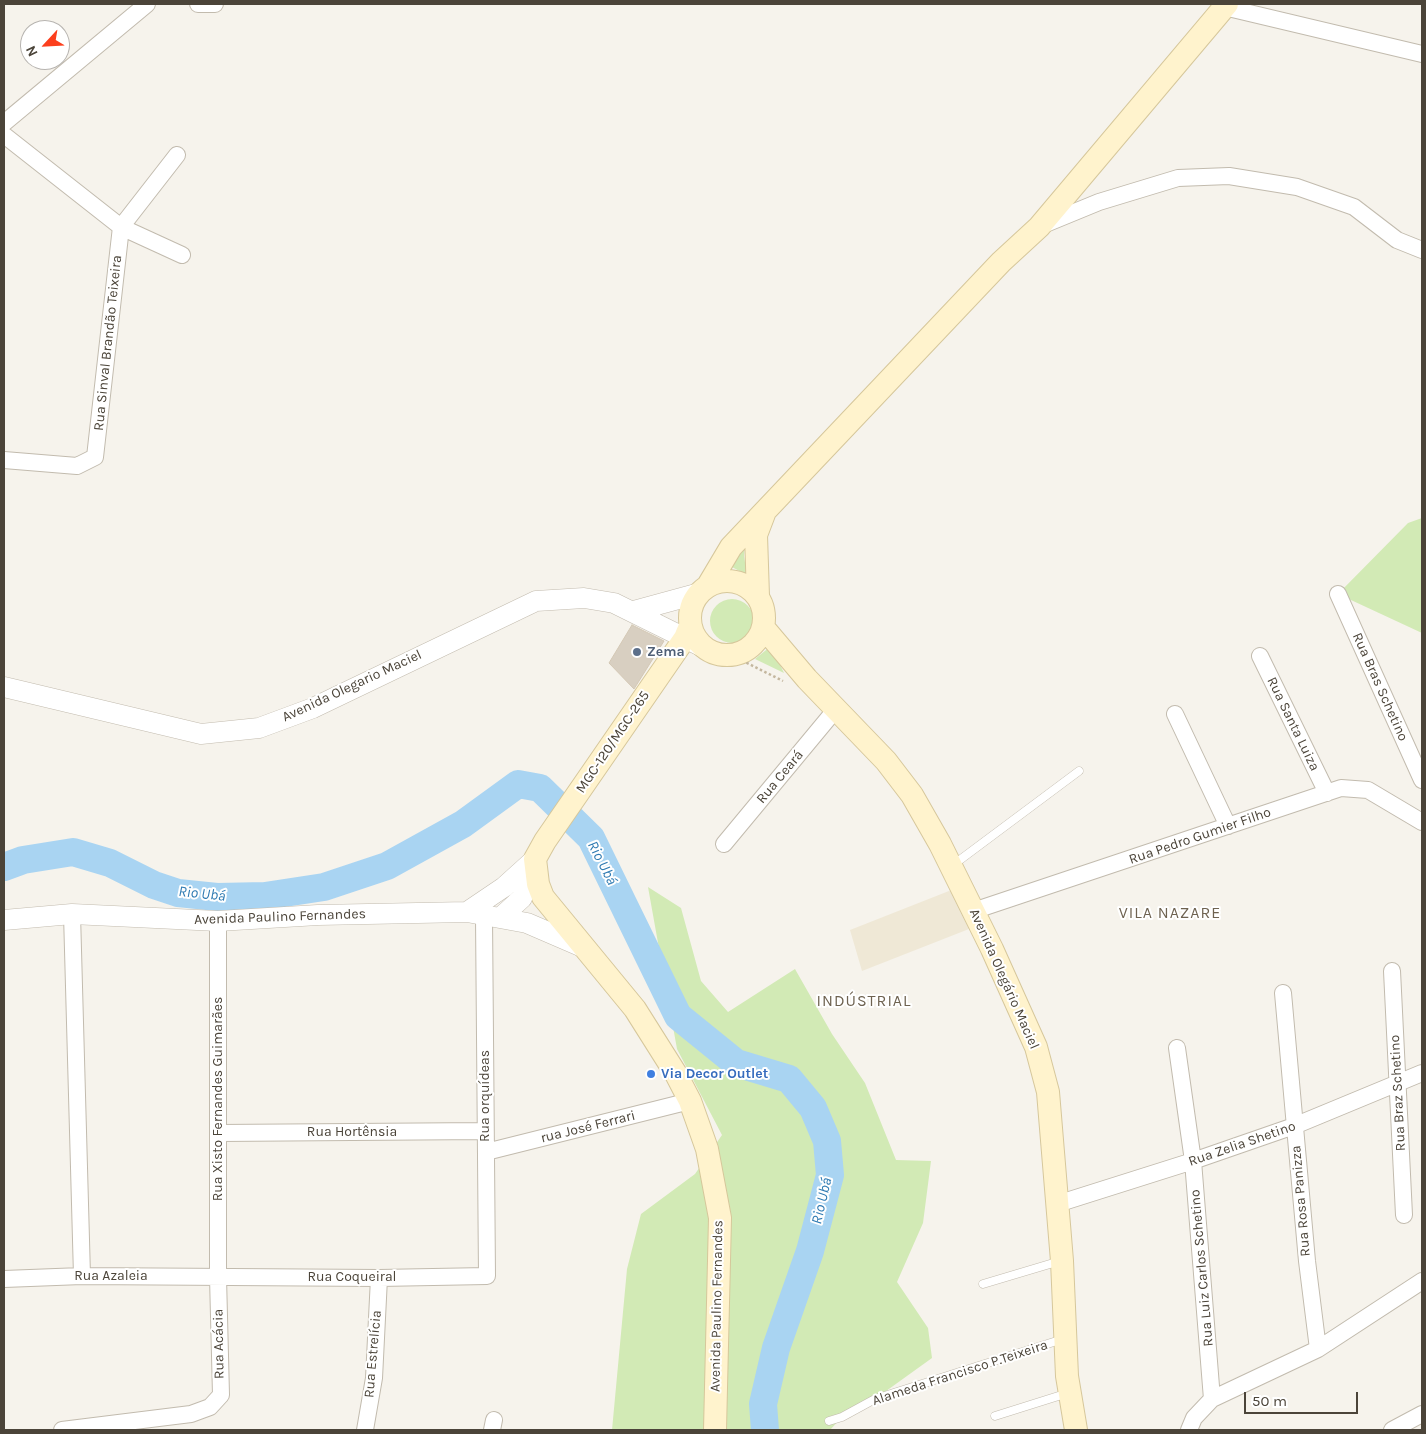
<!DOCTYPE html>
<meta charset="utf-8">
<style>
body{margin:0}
#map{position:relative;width:1426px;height:1434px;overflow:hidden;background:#f6f3ec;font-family:Karla,sans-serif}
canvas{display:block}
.frame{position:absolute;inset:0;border:5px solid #4b4439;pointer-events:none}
.north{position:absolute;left:20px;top:20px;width:50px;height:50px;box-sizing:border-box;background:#fff;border:1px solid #b7b4b0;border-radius:50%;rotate:245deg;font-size:14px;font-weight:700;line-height:20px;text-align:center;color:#4b4439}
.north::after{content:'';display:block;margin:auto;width:18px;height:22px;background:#fc3f1d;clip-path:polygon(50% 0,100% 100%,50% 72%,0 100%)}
.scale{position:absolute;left:1244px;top:1392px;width:114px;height:22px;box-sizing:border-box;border:2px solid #4b4439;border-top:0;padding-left:6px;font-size:15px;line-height:18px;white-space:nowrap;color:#4b4439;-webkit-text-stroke:4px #fff;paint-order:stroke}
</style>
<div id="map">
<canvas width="1426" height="1434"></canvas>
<div class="frame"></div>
<div class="north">N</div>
<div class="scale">50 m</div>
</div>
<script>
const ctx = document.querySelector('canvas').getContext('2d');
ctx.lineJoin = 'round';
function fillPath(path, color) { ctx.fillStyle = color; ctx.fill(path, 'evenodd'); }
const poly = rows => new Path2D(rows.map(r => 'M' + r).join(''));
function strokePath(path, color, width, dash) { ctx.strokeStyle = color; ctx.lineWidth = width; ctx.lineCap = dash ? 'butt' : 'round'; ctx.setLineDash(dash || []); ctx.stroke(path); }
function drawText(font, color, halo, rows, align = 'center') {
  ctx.font = font + ' Karla,sans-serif'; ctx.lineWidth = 4; ctx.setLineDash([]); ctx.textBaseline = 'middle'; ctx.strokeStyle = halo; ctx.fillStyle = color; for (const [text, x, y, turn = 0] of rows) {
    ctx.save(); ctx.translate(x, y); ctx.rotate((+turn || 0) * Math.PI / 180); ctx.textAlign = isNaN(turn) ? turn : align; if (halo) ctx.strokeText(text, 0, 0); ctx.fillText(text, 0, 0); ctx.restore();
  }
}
const education = poly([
 [954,889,969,929,862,971,850,930]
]);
const green = poly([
 [1422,518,1422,633,1338,594,1408,523],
 [745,539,744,556,747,575,730,566],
 '710 621a22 22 0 1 1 44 0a22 22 0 1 1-44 0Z',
 [771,646,784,673,755,659],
 [648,887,681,908,701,981,728,1012,795,969,832,1034,865,1083,896,1160,931,1161,923,1223,897,1282,928,1328,932,1358,875,1399,842,1417,830,1430,612,1430,627,1269,641,1214,695,1174,722,1135,677,1049]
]);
const river = poly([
 [4,867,23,860,73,852,110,863,154,885,178,893,217,897,265,896,324,887,387,866,463,824,518,784,540,788,591,838,678,1016,736,1063,789,1079,813,1108,827,1141,830,1175,810,1251,776,1348,763,1404,765,1430]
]);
const building = poly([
 [632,625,664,641,634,689,609,663,632,625]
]);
const path = poly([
 [733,656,783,681]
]);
const service = poly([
 [953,865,1079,771],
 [983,1284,1060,1261],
 [995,1416,1068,1393],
 [829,1421,842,1417,875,1399,1063,1339]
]);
const minor = poly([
 [198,4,215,4],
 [1224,7,1422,54],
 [4,123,147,4],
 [4,135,121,227,182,255],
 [1043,225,1099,202,1178,178,1229,176,1297,187,1354,207,1397,240,1422,250],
 [4,460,77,466,95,457,121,227,177,155],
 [1338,594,1422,780],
 [1260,656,1327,793],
 [1175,714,1228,826],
 [724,844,836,709],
 [973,911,1341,788,1368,790,1422,822],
 [72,914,82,1276],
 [1392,971,1404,1215],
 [1283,993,1307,1261,1318,1349],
 [1177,1048,1193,1161,1212,1399],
 [219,1133,485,1131],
 [486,1152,690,1101],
 [1057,1204,1193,1161,1294,1126,1422,1073],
 [4,1279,82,1276,379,1278,487,1276,484,917],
 [62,1430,191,1414,210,1407,221,1395,218,1277,218,921],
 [365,1430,374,1378,379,1278],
 [492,1430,494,1420],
 [1189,1430,1194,1418,1212,1399,1318,1349,1422,1281],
 [1392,1430,1422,1414]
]);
const tertiary = poly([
 [634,611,700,593],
 [4,687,201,734,259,728,313,708,536,601,584,598,614,603,705,648],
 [467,912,504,887,535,859],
 [500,918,522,898,535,861],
 [4,920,72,914,218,921,318,915,467,912,527,923,585,948]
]);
const secondary = poly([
 '690 618a37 37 0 1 1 74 0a37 37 0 1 1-74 0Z',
 [709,584,731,547,1001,262,1039,227,1227,4],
 [758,596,756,535,764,514],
 [690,626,685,638,545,841,535,859,538,884,543,897,635,1009,676,1074,690,1101,707,1149,720,1218,715,1430],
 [763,627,807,679,886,761,912,795,940,844,992,949,1036,1047,1048,1092,1062,1261,1067,1376,1076,1430]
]);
const markers = [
 [637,652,5,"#5c6f8a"],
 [651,1074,5,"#3f7fe0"]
];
const streetNames = [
 ["Rua Sinval Brandão Teixeira",108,343,-84],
 ["Avenida Olegario Maciel",352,686,-25],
 ["Rua Bras Schetino",1380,687,66],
 ["Rua Santa Luiza",1293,724,64],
 ["MGC-120/MGC-265",613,742,-56],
 ["Rua Ceará",780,777,-50],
 ["Rua Pedro Gumier Filho",1200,836,-19],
 ["Avenida Paulino Fernandes",280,917,-2],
 ["Avenida Olegário Maciel",1004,979,66],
 ["Rua Braz Schetino",1398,1093,-93],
 ["Rua orquídeas",485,1096,-90],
 ["Rua Xisto Fernandes Guimarães",218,1099,-90],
 ["rua José Ferrari",588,1127,-14],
 ["Rua Hortênsia",352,1132],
 ["Rua Zelia Shetino",1242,1144,-19],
 ["Rua Rosa Panizza",1301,1201,-95],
 ["Rua Luiz Carlos Schetino",1202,1268,-95],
 ["Rua Azaleia",111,1276],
 ["Rua Coqueiral",352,1277],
 ["Avenida Paulino Fernandes",717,1306,-89],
 ["Rua Acácia",219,1344,-91],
 ["Rua Estrelícia",373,1354,-85],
 ["Alameda Francisco P.Teixeira",960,1373,-18]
];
const serviceNames = [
 ["Zema",647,652]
];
const shopNames = [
 ["Via Decor Outlet",661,1074]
];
const waterNames = [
 ["Rio Ubá",602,863,63],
 ["Rio Ubá",202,894,6],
 ["Rio Ubá",822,1201,-77]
];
const quarterNames = [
 ["VILA NAZARE",1170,913],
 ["INDÚSTRIAL",864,1001]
];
fillPath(education, '#efe8d6');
fillPath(green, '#d2eab5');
strokePath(river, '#a9d4f2', 28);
fillPath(building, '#d8cfc1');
strokePath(building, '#d3c7b4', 1);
strokePath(service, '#c2bbae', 9);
strokePath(minor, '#c2bbae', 18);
strokePath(tertiary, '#c2bbae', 21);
strokePath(secondary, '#d6c79b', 24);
strokePath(path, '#c4b79f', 2.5, [2.5, 2.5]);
strokePath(service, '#fff', 8);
strokePath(minor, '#fff', 16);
strokePath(tertiary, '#fff', 20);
strokePath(secondary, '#fff3cd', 22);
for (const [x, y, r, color] of markers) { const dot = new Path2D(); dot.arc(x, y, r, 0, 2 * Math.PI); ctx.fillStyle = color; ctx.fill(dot); strokePath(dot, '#fff', 2); }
drawText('14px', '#4b4439', '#fff', streetNames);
drawText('bold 14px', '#4e5e75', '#fff', serviceNames, 'left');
drawText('bold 14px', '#366cbe', '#fff', shopNames, 'left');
drawText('italic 15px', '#2e7ab2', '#fff', waterNames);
ctx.letterSpacing = '1px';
drawText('16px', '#6e6250', '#fff', quarterNames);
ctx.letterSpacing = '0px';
</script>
